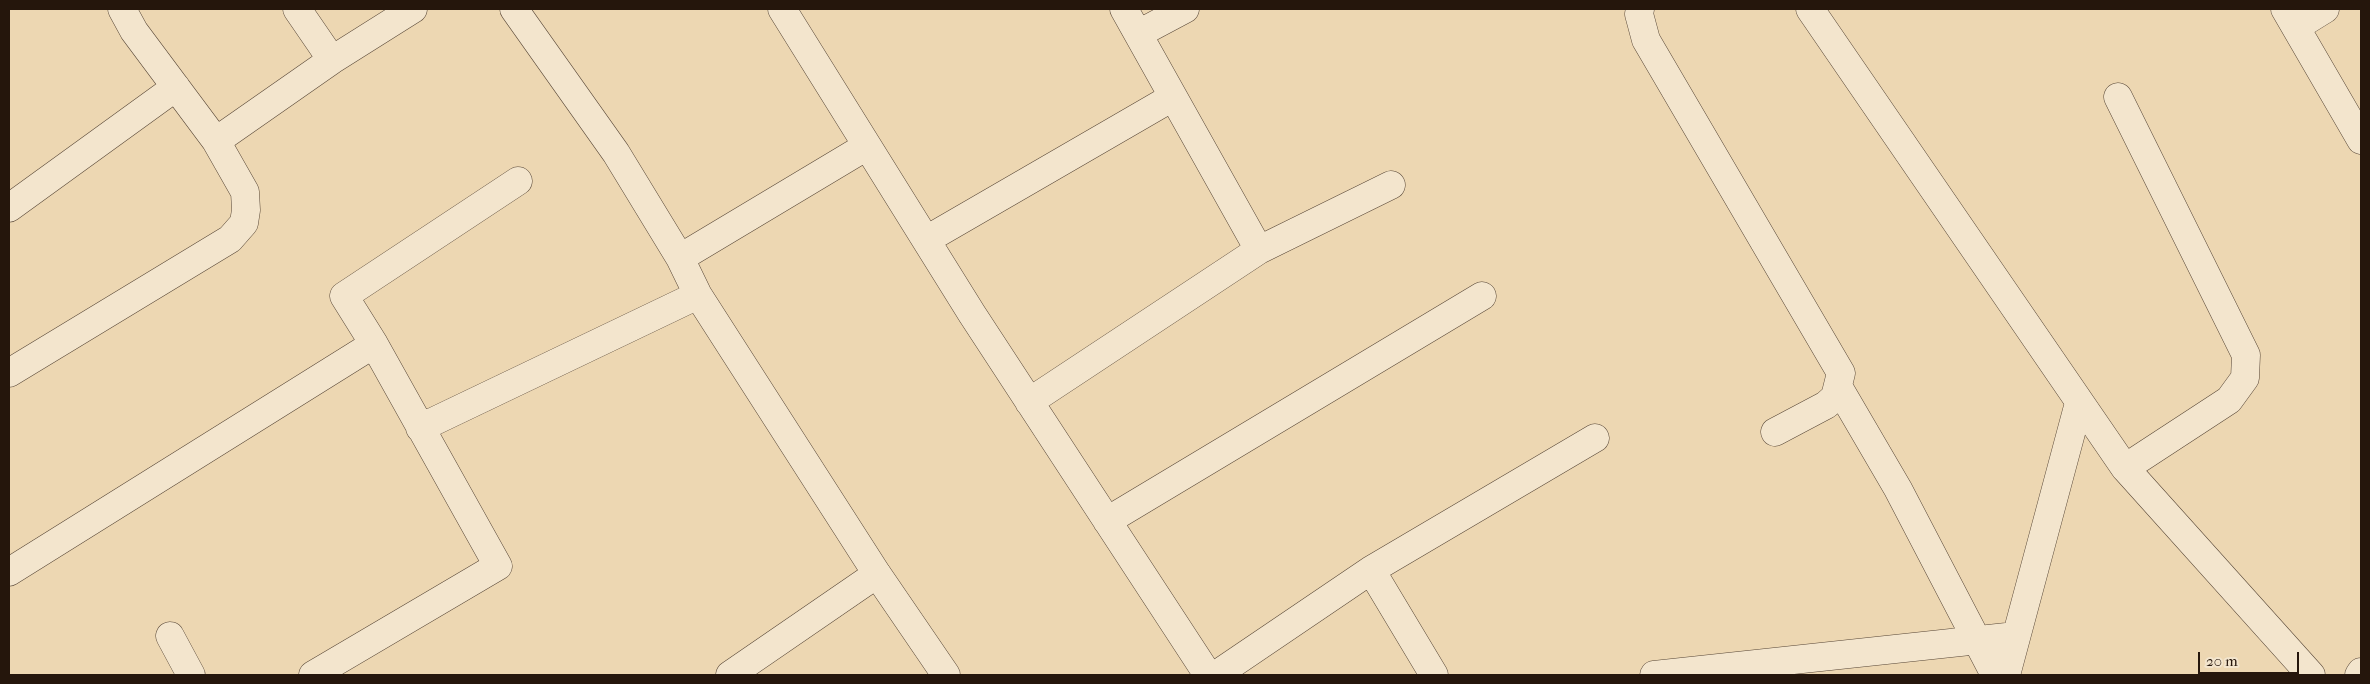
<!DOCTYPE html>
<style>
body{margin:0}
#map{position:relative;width:2370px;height:684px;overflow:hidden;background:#edd7b2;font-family:"IM FELL French Canon",serif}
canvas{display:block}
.frame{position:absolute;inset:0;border:10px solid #25160c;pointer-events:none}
.scale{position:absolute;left:2198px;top:652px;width:101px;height:22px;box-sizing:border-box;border:2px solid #25160c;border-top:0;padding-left:6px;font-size:15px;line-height:18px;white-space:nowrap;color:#25160c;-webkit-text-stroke:4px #f3e5cd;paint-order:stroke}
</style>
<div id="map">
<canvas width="2370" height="684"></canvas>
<div class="frame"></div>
<div class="scale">20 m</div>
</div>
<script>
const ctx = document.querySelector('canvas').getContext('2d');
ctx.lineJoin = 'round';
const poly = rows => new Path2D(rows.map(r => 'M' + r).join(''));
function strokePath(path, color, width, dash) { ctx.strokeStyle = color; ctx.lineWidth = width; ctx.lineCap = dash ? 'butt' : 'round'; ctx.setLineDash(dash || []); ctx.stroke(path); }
const minor = poly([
 [297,9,332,60,413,9],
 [514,9,616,153,680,258,698,295,877,574,946,675],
 [782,9,972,314,1208,675],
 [1124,9,1259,250],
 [1640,9,1639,14,1646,40,1841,373,1835,397,1826,405,1775,432],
 [1810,9,2125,468,2311,675],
 [2285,9,2361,140],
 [2296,27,2325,9],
 [1138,34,1185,9],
 [2118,97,2246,355,2245,378,2229,400,2125,468],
 [216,141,332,60],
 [9,208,176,87],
 [926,240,1173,97],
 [680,258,867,146],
 [9,373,230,239,244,223,246,210,245,192,216,141,134,31,122,9],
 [1839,388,1898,489,1995,675],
 [1029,402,1259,250,1391,185],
 [420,428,698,295],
 [1107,521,1482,296],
 [1371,570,1434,675],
 [9,572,374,344],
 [170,636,191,675],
 [313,675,498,566,374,344,344,296,518,181],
 [730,675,877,574],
 [1216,675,1371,570,1595,438],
 [1654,675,2016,636],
 [2006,675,2079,403],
 [2359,675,2361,672]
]);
strokePath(minor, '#574636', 29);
strokePath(minor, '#f3e5cd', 28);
</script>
